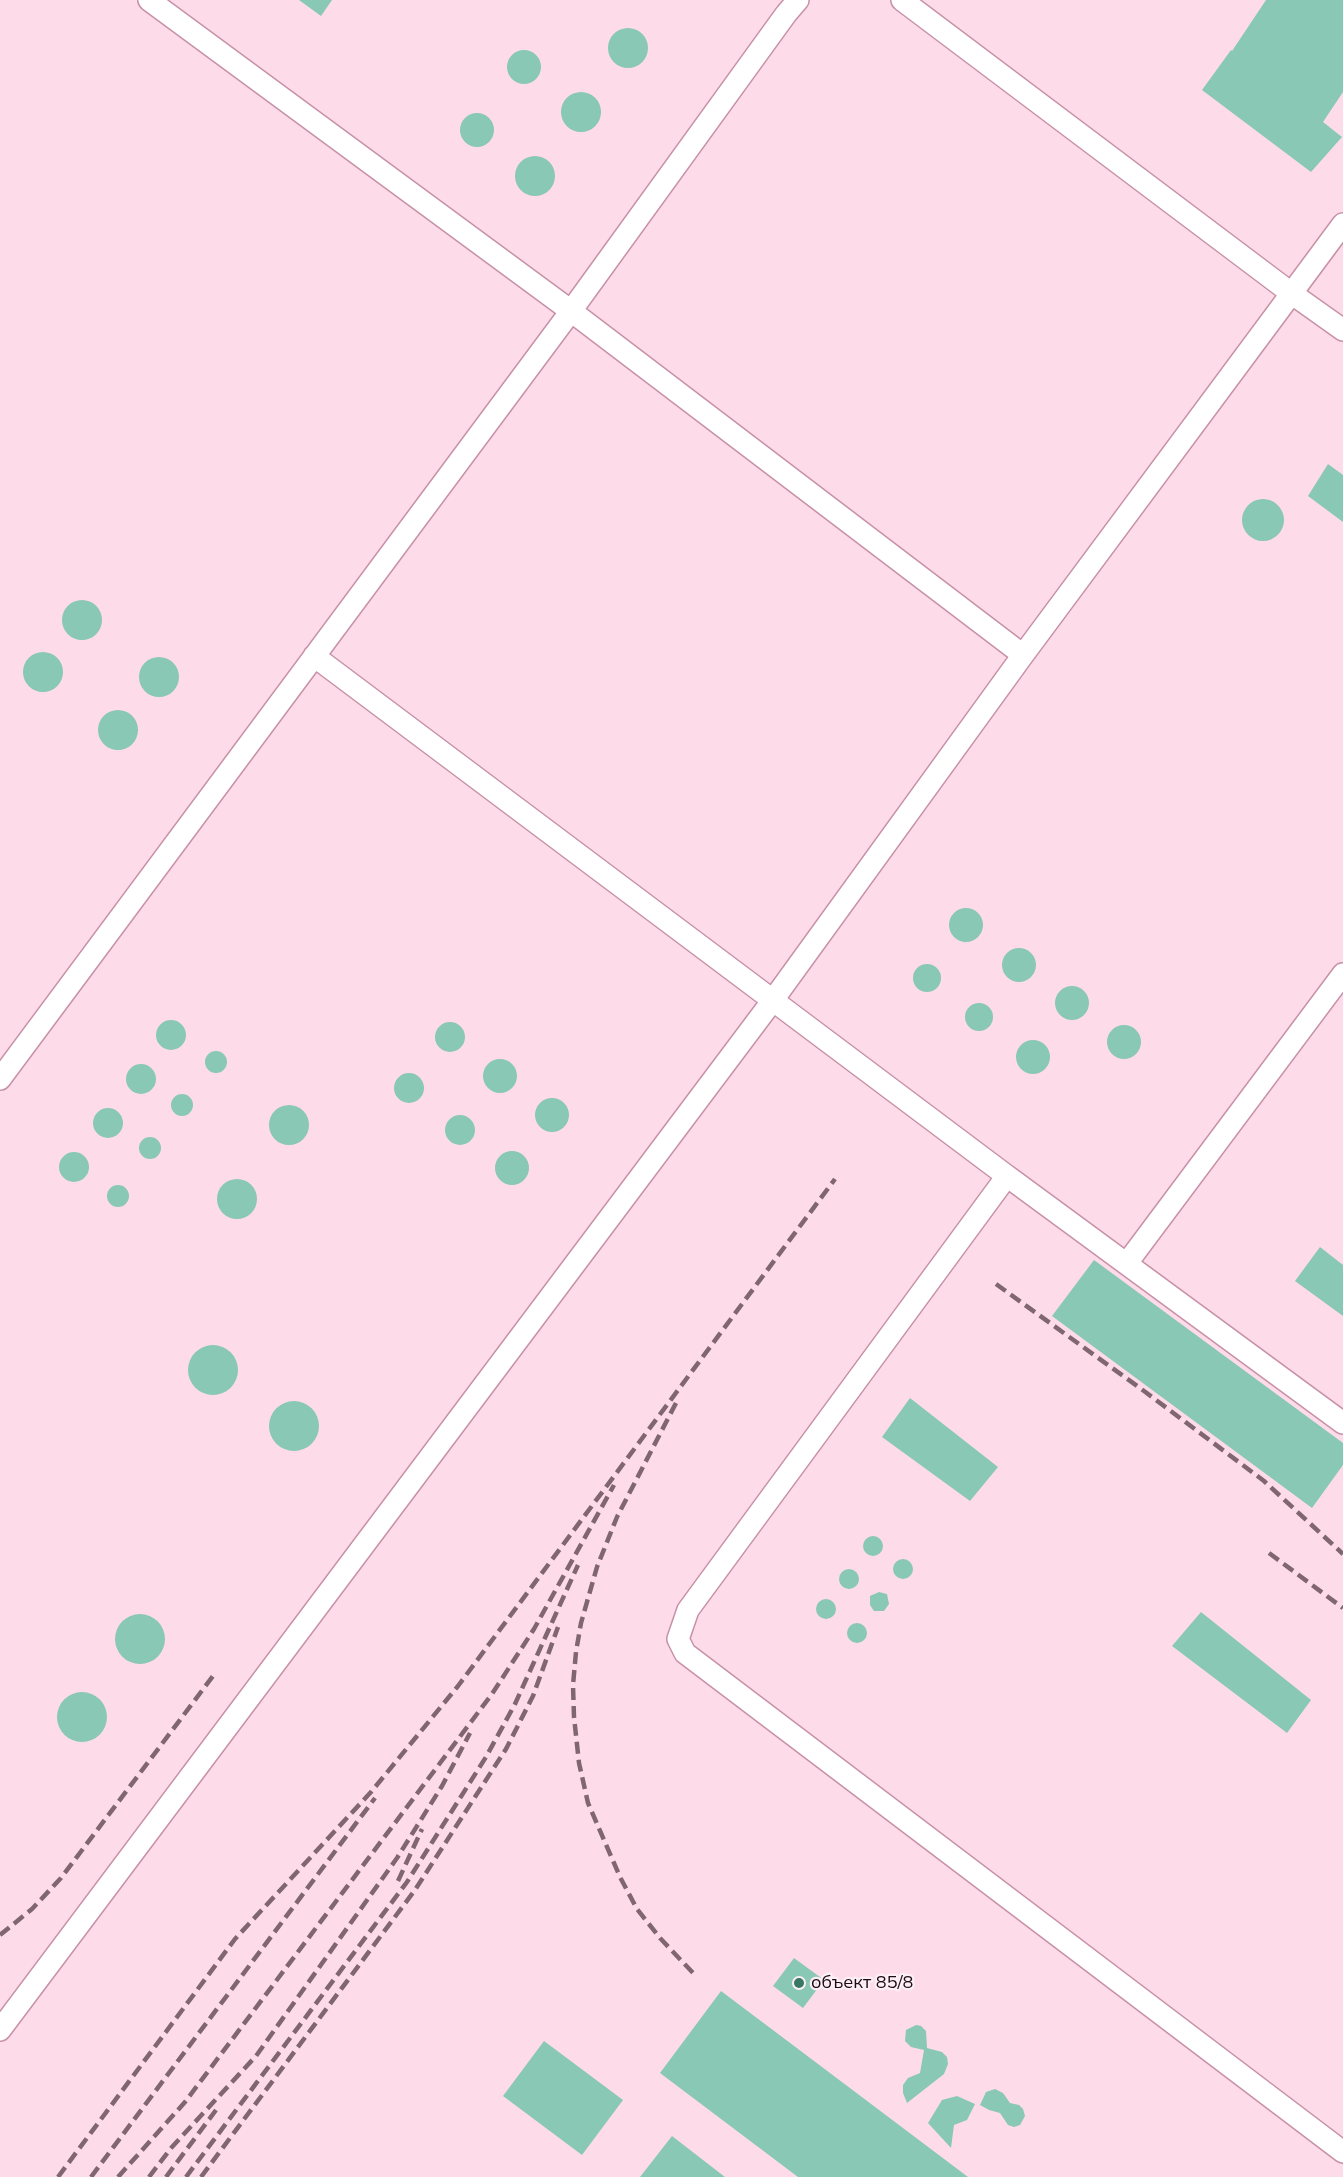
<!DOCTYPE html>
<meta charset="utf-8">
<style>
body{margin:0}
canvas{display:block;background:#fedbe9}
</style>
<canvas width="1343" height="2177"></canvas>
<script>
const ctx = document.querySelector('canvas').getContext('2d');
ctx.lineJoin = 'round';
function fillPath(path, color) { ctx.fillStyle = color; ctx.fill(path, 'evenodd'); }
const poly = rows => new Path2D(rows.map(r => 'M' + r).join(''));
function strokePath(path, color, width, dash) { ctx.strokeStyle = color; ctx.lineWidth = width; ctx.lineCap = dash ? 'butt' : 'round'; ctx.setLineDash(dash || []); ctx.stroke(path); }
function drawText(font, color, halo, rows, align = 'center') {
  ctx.font = font + ' Mulish,sans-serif'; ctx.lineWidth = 4.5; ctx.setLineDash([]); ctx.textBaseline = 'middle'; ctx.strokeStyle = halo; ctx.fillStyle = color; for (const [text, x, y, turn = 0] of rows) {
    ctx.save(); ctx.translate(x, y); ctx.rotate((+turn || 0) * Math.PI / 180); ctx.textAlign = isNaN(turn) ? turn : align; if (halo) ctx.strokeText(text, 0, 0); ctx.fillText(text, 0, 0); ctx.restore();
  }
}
const building = poly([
 [299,0,332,0,321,16],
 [1266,0,1343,0,1343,92,1323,122,1342,137,1311,172,1202,90,1231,50,1232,51],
 '608 48a20 20 0 1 1 40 0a20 20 0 1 1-40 0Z',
 '507 67a17 17 0 1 1 34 0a17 17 0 1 1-34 0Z',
 '561 112a20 20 0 1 1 40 0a20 20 0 1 1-40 0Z',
 '460 130a17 17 0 1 1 34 0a17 17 0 1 1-34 0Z',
 '515 176a20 20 0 1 1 40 0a20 20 0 1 1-40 0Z',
 [1328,464,1343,475,1343,522,1308,496],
 '1242 520a21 21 0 1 1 42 0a21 21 0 1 1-42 0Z',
 '62 620a20 20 0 1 1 40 0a20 20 0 1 1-40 0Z',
 '23 672a20 20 0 1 1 40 0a20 20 0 1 1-40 0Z',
 '139 677a20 20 0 1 1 40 0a20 20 0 1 1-40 0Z',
 '98 730a20 20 0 1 1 40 0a20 20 0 1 1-40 0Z',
 '949 925a17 17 0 1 1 34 0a17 17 0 1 1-34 0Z',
 '1002 965a17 17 0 1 1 34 0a17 17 0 1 1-34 0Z',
 '913 978a14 14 0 1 1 28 0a14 14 0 1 1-28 0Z',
 '1055 1003a17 17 0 1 1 34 0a17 17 0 1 1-34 0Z',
 '965 1017a14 14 0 1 1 28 0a14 14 0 1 1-28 0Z',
 '156 1035a15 15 0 1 1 30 0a15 15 0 1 1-30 0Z',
 '435 1037a15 15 0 1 1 30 0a15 15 0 1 1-30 0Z',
 '1107 1042a17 17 0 1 1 34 0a17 17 0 1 1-34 0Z',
 '1016 1057a17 17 0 1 1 34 0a17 17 0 1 1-34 0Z',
 '205 1062a11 11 0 1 1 22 0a11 11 0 1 1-22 0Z',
 '483 1076a17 17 0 1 1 34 0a17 17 0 1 1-34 0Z',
 '126 1079a15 15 0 1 1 30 0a15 15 0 1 1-30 0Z',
 '394 1088a15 15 0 1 1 30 0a15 15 0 1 1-30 0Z',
 '171 1105a11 11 0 1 1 22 0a11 11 0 1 1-22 0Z',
 '535 1115a17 17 0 1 1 34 0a17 17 0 1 1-34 0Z',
 '269 1125a20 20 0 1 1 40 0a20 20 0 1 1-40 0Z',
 '93 1123a15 15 0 1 1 30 0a15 15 0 1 1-30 0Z',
 '445 1130a15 15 0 1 1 30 0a15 15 0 1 1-30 0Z',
 '139 1148a11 11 0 1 1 22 0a11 11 0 1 1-22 0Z',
 '495 1168a17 17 0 1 1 34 0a17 17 0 1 1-34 0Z',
 '59 1167a15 15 0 1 1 30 0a15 15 0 1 1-30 0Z',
 '217 1199a20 20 0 1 1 40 0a20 20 0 1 1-40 0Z',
 '107 1196a11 11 0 1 1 22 0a11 11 0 1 1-22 0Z',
 [1320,1247,1343,1265,1343,1316,1295,1281],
 [1094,1260,1343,1443,1343,1465,1312,1508,1052,1316],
 '188 1370a25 25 0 1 1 50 0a25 25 0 1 1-50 0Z',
 [910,1398,998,1467,970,1501,882,1437],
 '269 1426a25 25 0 1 1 50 0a25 25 0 1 1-50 0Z',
 '863 1546a10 10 0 1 1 20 0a10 10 0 1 1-20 0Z',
 '893 1569a10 10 0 1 1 20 0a10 10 0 1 1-20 0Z',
 '839 1579a10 10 0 1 1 20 0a10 10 0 1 1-20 0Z',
 [879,1592,887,1594,889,1604,884,1611,874,1611,870,1605,870,1596],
 '816 1609a10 10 0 1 1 20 0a10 10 0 1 1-20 0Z',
 [1201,1612,1311,1700,1287,1733,1172,1646],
 '115 1639a25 25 0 1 1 50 0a25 25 0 1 1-50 0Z',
 '847 1633a10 10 0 1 1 20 0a10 10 0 1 1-20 0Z',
 '57 1717a25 25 0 1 1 50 0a25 25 0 1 1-50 0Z',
 [794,1958,824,1980,803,2008,773,1986],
 [721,1991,826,2070,968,2177,798,2177,660,2073],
 [916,2025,921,2026,926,2031,927,2048,942,2052,947,2057,948,2064,944,2074,907,2103,903,2093,903,2085,908,2078,920,2073,924,2050,911,2047,905,2041,906,2030],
 [544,2041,623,2100,582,2155,503,2096],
 [995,2089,1003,2093,1010,2103,1019,2105,1023,2109,1025,2116,1020,2125,1014,2127,1008,2125,1000,2113,989,2110,980,2105,986,2092],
 [957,2096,975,2104,967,2120,954,2125,951,2148,928,2123,942,2100],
 [672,2136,725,2177,640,2177]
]);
const minor = poly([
 [149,0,571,311,1023,655],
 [902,0,1291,293,1343,330],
 [314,656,1007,1176],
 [0,1079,571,311,786,14,798,0],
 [1127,1263,1343,974],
 [1343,1423,1007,1176,688,1610,678,1639,685,1653,1343,2152],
 [0,2030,773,1000,1023,655,1343,224]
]);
const rail = poly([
 [996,1284,1144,1391,1264,1481,1343,1554],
 [676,1403,617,1517,597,1567,581,1623,576,1652,573,1685,574,1717,579,1763,588,1803,620,1877,637,1909,660,1938,694,1974],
 [1269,1553,1343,1608],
 [398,1881,422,1829],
 [0,1935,32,1909,61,1878,213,1676],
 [58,2177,235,1939,371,1792,458,1686,835,1179],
 [91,2177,375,1798],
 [118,2177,185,2102,492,1694,534,1629,614,1485],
 [149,2177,172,2147,256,2056,397,1858,442,1786,470,1733],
 [166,2177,216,2110],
 [186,2177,407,1882,486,1757,515,1704,578,1565],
 [201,2177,415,1890,506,1749,533,1696,558,1627]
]);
const markers = [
 [799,1983,6,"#387766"]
];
const poiNames = [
 ["объект 85/8",811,1983]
];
fillPath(building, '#88c8b4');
strokePath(minor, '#c791a7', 24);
strokePath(minor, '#fff', 21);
strokePath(rail, '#806671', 4.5, [12, 6]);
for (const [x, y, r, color] of markers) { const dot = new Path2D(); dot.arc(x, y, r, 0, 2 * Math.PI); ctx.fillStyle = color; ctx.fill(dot); strokePath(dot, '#fcf0f4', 2); }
drawText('18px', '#1e0b14', '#fcf0f4', poiNames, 'left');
</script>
